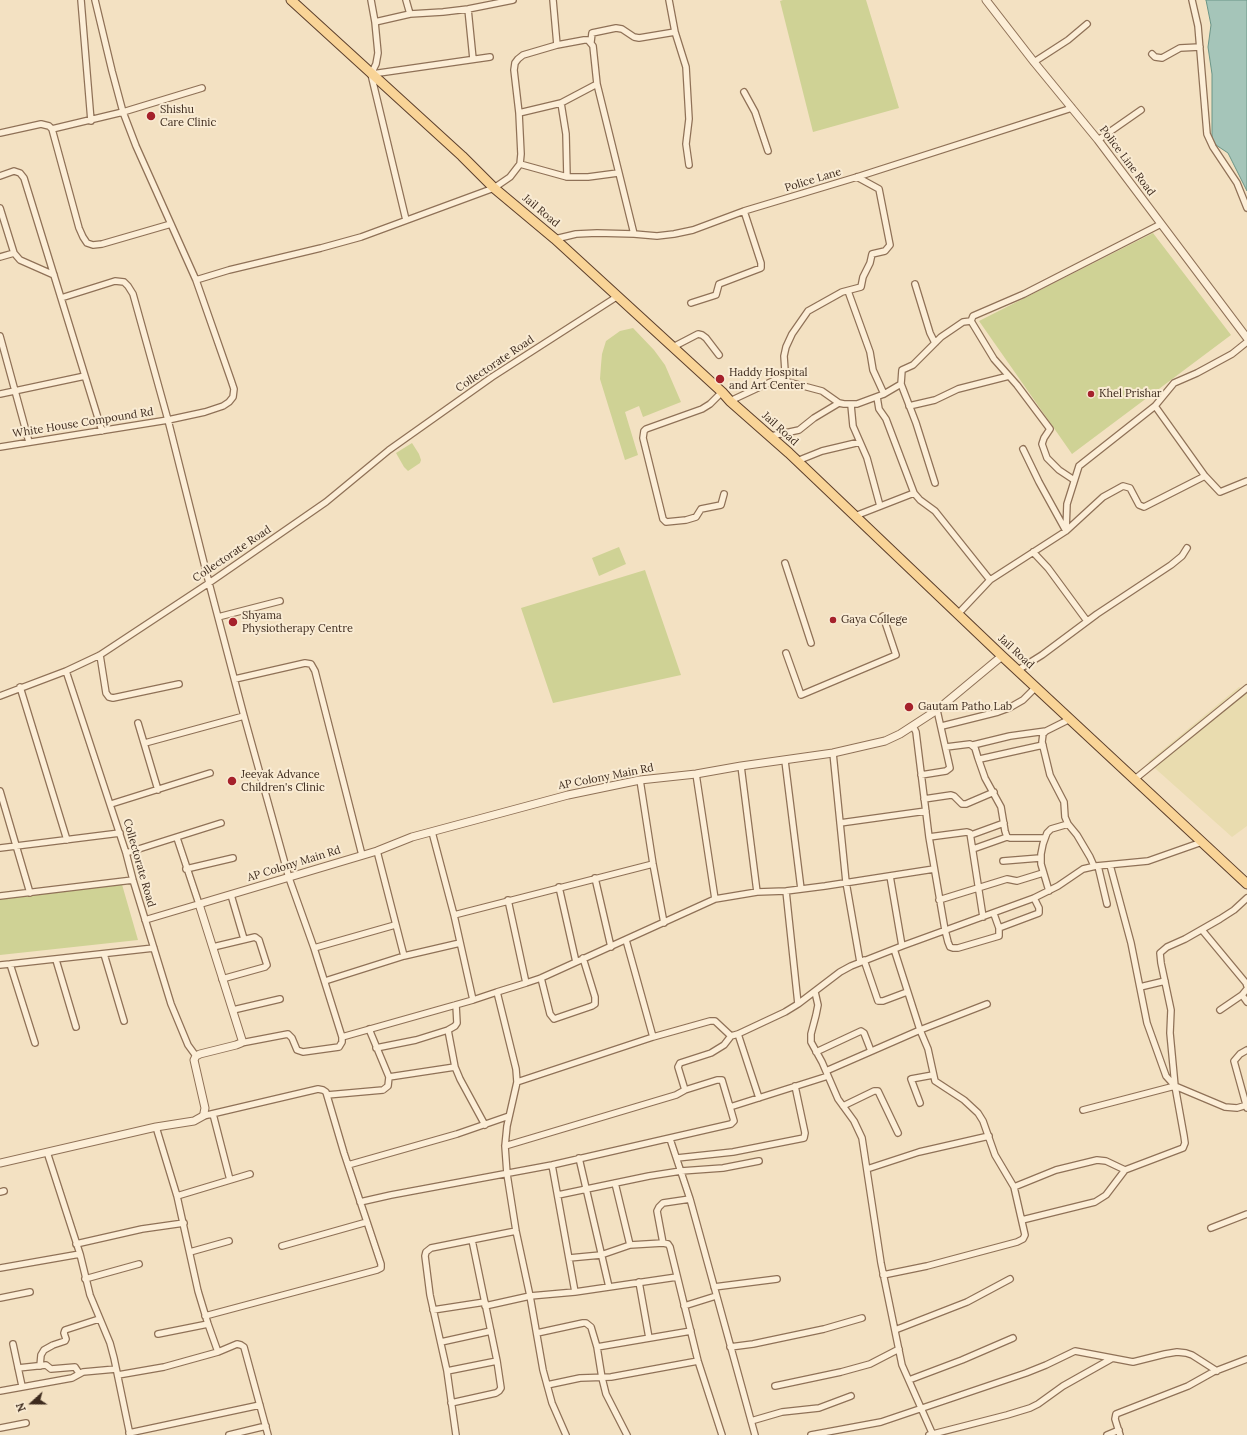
<!DOCTYPE html>
<style>
body{margin:0}
#map{position:relative;width:1247px;height:1435px;overflow:hidden;background:#f3e1c2;font-family:Lora,serif}
canvas{display:block}
.north{position:absolute;left:12px;top:1383px;width:40px;height:40px;-webkit-text-stroke:3px #f9ebd3;paint-order:stroke;rotate:249deg;font-size:11px;font-weight:700;line-height:16px;text-align:center;color:#3d2a1d}
.north::after{content:'';display:block;margin:auto;width:14px;height:18px;background:#3d2a1d;clip-path:polygon(50% 0,100% 100%,50% 72%,0 100%)}
</style>
<div id="map">
<canvas width="1247" height="1435"></canvas>
<div class="north">N</div>
</div>
<script>
const ctx = document.querySelector('canvas').getContext('2d');
ctx.lineJoin = 'round';
function fillPath(path, color) { ctx.fillStyle = color; ctx.fill(path, 'evenodd'); }
const poly = rows => new Path2D(rows.map(r => 'M' + r).join(''));
function strokePath(path, color, width, dash) { ctx.strokeStyle = color; ctx.lineWidth = width; ctx.lineCap = dash ? 'butt' : 'round'; ctx.setLineDash(dash || []); ctx.stroke(path); }
function drawText(font, color, halo, rows, align = 'center') {
  ctx.font = font + ' Lora,serif'; ctx.lineWidth = 4; ctx.setLineDash([]); ctx.textBaseline = 'middle'; ctx.strokeStyle = halo; ctx.fillStyle = color; for (const [text, x, y, turn = 0] of rows) {
    ctx.save(); ctx.translate(x, y); ctx.rotate((+turn || 0) * Math.PI / 180); ctx.textAlign = isNaN(turn) ? turn : align; if (halo) ctx.strokeText(text, 0, 0); ctx.fillText(text, 0, 0); ctx.restore();
  }
}
const farmland = poly([
 [1239,687,1247,690,1247,826,1232,837,1148,762]
]);
const green = poly([
 [783,0,866,0,899,108,813,132,780,1],
 [1153,233,1231,335,1072,454,979,321],
 [633,328,654,350,665,365,681,402,643,417,639,406,625,412,638,455,625,460,600,379,601,365,602,354,606,341,620,331],
 [412,443,419,454,421,460,420,463,408,471,404,467,396,453],
 [619,547,626,564,599,576,592,558],
 [645,570,681,675,553,703,521,608],
 [121,881,138,940,0,955,0,897]
]);
const water = poly([
 [1206,0,1247,0,1247,191,1228,153,1216,145,1212,138,1212,74,1208,47,1211,25,1206,0]
]);
const minor = poly([
 [81,0,91,121],
 [95,0,112,71,123,112,136,146,196,280,229,270,321,248,361,237,494,188,510,177,520,164,521,154,519,113,514,70,515,63,518,59,523,55,557,45,584,40,588,40,593,46,597,84,634,234],
 [371,0,375,22,378,53,376,64,371,74,406,220],
 [406,0,410,14],
 [553,0,557,45],
 [669,0,675,32,686,67,689,119,686,144,689,165],
 [1192,0,1198,26,1207,134,1213,147,1237,183,1247,208],
 [468,9,473,59],
 [375,22,410,14,443,12,468,9,513,0],
 [591,42,592,33,616,28,622,29,634,37,639,38,675,32],
 [1152,54,1155,57,1162,58,1180,48,1200,47],
 [1034,62,1068,40,1087,24],
 [372,74,490,57],
 [744,92,755,112,768,151],
 [561,103,566,134,567,177],
 [519,113,561,103,597,84],
 [0,133,41,124,49,126,52,129],
 [1098,140,1141,110],
 [520,164,567,177,588,177,618,173],
 [0,176,14,171,20,173,24,178,102,431],
 [0,208,14,253,0,257],
 [171,224,102,244,93,245,87,243,83,237,79,228,52,129,123,112,202,88],
 [555,239,576,234,597,233,634,234,657,236,674,234,693,230,744,211,857,177,1072,108],
 [14,253,20,260,54,275],
 [915,284,930,333,935,343],
 [848,291,870,352,873,370,884,394],
 [61,298,115,281,124,282,128,286,133,294,168,420,209,583,244,716,289,878,314,948,342,1037,342,1042,339,1047,303,1052,297,1050,292,1038,288,1034,241,1043],
 [691,303,716,295,719,284,761,268,761,263,744,211],
 [971,321,994,359,1017,385,1050,429,1044,438,1042,444,1047,458,1059,470,1074,480],
 [0,336,29,442],
 [673,347,698,334,702,335,706,338,719,355],
 [777,379,822,391,839,403,844,404,857,404,884,394,901,384,902,370,913,365,941,337,963,322,971,321,973,316,1024,294,1161,224],
 [901,384,916,423,935,483],
 [722,392,710,404,702,409,646,429,644,431,643,438,663,519,666,522,686,520,696,517,701,509,721,505,724,494],
 [0,394,85,376],
 [877,397,879,409,886,419,914,493,920,500,935,511,990,580],
 [730,401,777,379,782,375,785,371,784,356,786,347,792,334,808,311,842,292,861,287,863,277,870,263,872,254,885,251,890,245,879,189,857,177],
 [851,405,853,426,867,458,880,506],
 [909,406,935,400,958,389,1009,376],
 [1155,406,1205,476,1220,492,1247,481],
 [771,436,799,430,814,418,839,403],
 [0,447,168,420,205,412,223,406,229,402,233,397,234,389,231,380,196,280],
 [1023,449,1039,482,1066,531,1103,497,1123,486,1130,488,1139,505,1144,507,1205,476],
 [797,461,822,451,860,442],
 [855,516,914,493],
 [1033,552,1048,568,1087,621],
 [785,563,811,643],
 [958,614,990,580,1066,531,1067,504,1079,466,1155,406,1174,383,1197,373,1232,354,1247,342],
 [218,617,280,601],
 [786,653,801,695,896,655,883,616],
 [100,655,106,693,109,697,113,698,179,684],
 [1018,670,1042,655,1097,614,1171,565,1182,556,1187,548],
 [235,679,305,663,311,664,315,671,362,855],
 [20,687,67,840],
 [0,696,66,671],
 [1070,719,1046,731,1043,734,1042,742,1050,775,1064,802,1065,817,1068,824,1077,835,1090,857,1094,866],
 [138,723,158,790],
 [913,726,916,732,929,837,945,930,948,942,950,947,953,948,958,948,999,936,999,928,994,914],
 [942,726,998,712,1009,708,1023,700,1036,687],
 [145,743,244,716],
 [973,745,1010,736,1046,731],
 [946,747,970,744,975,748,978,758,980,759,1043,745],
 [833,753,846,882,860,962],
 [978,758,985,778,1001,807,1005,831,1007,837,1010,838,1045,838],
 [785,761,801,889],
 [741,766,757,892],
 [696,774,715,899],
 [921,775,946,771,950,768,937,710],
 [1135,779,1247,688],
 [640,780,653,864,664,923],
 [0,791,30,893],
 [924,799,951,795,954,796,962,804,966,804,994,792],
 [111,804,210,773],
 [840,823,926,811],
 [432,832,454,915,473,1000,497,992,516,1069,517,1082,507,1126,505,1146,507,1174,516,1231,530,1296,543,1370,552,1403,566,1435],
 [971,835,1004,823],
 [929,837,967,832,970,833,983,917],
 [0,848,120,833],
 [973,849,1007,837],
 [377,851,404,956],
 [126,853,221,823],
 [1003,861,1040,858],
 [1110,865,1131,943,1147,1023,1166,1076,1175,1086,1225,1107,1237,1108,1247,1105],
 [1098,866,1107,904],
 [186,869,233,858],
 [595,878,611,947],
 [559,887,576,962],
 [786,891,798,1004],
 [1049,891,1041,864,1041,854,1043,844,1047,833,1051,829,1068,824],
 [231,895,244,939],
 [0,896,133,880],
 [939,900,1007,879,1017,881,1043,873],
 [454,915,653,864],
 [145,920,199,904,177,838],
 [999,928,1039,913,1039,908,1034,898],
 [1202,930,1246,983,1247,986],
 [626,940,653,1037],
 [902,946,1034,898,1058,886,1083,869,1096,866,1148,861,1202,842],
 [213,947,255,937,259,940,266,962,267,965,265,967,222,979],
 [314,948,395,925],
 [104,954,124,1021],
 [56,960,76,1027],
 [864,960,878,1001,883,1001,907,992],
 [0,965,10,964],
 [541,978,550,1014,554,1019,592,1006,595,1004,595,997,583,958],
 [325,981,404,956,460,943],
 [526,983,541,978,715,899,757,892,786,891,825,886,934,869],
 [1140,987,1165,981],
 [497,992,526,983,508,900],
 [815,992,818,1005,816,1015,811,1034,811,1042,822,1062,838,1099,854,1121,862,1138,881,1263,902,1365,933,1435],
 [1242,995,1247,1002],
 [233,1010,280,999],
 [1220,1010,1242,995,1247,989],
 [369,1029,389,1077],
 [448,1030,455,1067,460,1079,485,1125],
 [738,1034,759,1098],
 [342,1037,473,1000],
 [35,1043,10,964,154,948],
 [376,1048,416,1040,448,1030,455,1026,457,1023,456,1005],
 [816,1052,861,1031,864,1033,871,1051],
 [196,1056,188,1045,171,1004,133,880,126,853,66,671,100,655,209,583,326,502,389,450,492,377,618,296],
 [826,1071,920,1030,987,1004],
 [517,1082,653,1037,710,1021,715,1021,731,1036],
 [685,1090,717,1080,722,1080,730,1107,828,1076],
 [327,1095,383,1090,388,1086,389,1077,455,1067],
 [920,1103,911,1079,933,1075],
 [843,1106,874,1091,878,1091,898,1133],
 [1247,1108,1234,1061,1240,1054,1247,1050],
 [1083,1110,1175,1086],
 [213,1114,230,1180],
 [203,1116,318,1089,323,1090,326,1092,344,1153,381,1264,381,1268,377,1270,205,1316],
 [156,1127,177,1196,198,1291,208,1324,218,1352,237,1344,241,1345,244,1347,268,1435],
 [670,1139,690,1199,755,1435],
 [505,1146,676,1095,685,1090,678,1067,680,1063,711,1053,724,1045,731,1036,738,1034,785,1012,798,1004,840,972,851,966,902,946,890,876],
 [47,1152,80,1254,90,1295,110,1343,114,1358,130,1435],
 [579,1158,609,1287],
 [677,1158,733,1152,804,1138,805,1133,795,1086],
 [348,1165,457,1134,509,1116],
 [552,1165,575,1292],
 [867,1169,919,1152,989,1136],
 [615,1183,630,1245],
 [1014,1187,1056,1170,1097,1160,1106,1161,1125,1170],
 [0,1192,4,1191],
 [558,1195,649,1176,681,1171,723,1168,759,1161],
 [177,1196,250,1174],
 [360,1202,391,1195,552,1165,731,1124,734,1121,730,1107],
 [1022,1220,1095,1202,1106,1195,1125,1170,1183,1148,1185,1143,1184,1136,1175,1086,1170,1033,1171,1010,1161,963,1160,953,1167,947,1185,939,1220,919,1234,910,1247,898],
 [1211,1228,1247,1214],
 [663,1243,657,1211,659,1207,663,1203,690,1199],
 [76,1244,142,1229,184,1223],
 [282,1246,367,1222],
 [190,1252,229,1241],
 [569,1258,601,1255,630,1245,663,1243,668,1244,670,1247,698,1361,722,1435],
 [0,1268,80,1254],
 [883,1275,927,1266,1017,1242,1023,1239,1025,1235,1014,1187,995,1155,983,1121,978,1113,964,1100,935,1081,928,1049,920,1030,894,949],
 [85,1279,139,1264],
 [639,1282,649,1338],
 [714,1287,777,1279],
 [0,1298,30,1292],
 [485,1306,530,1296,575,1292,677,1277],
 [684,1306,716,1296],
 [433,1310,485,1302],
 [895,1330,967,1302,1010,1279],
 [537,1333,583,1323,586,1323,591,1327,597,1347,602,1378,606,1394,627,1435],
 [158,1334,208,1324],
 [441,1342,491,1331],
 [13,1344,22,1386],
 [597,1347,691,1331],
 [730,1347,753,1344,824,1329,862,1318],
 [40,1366,41,1355,44,1350,53,1345,65,1341,66,1339,64,1333,65,1330,99,1319],
 [18,1368,46,1365,51,1369,75,1367,79,1373],
 [447,1371,497,1361],
 [118,1375,164,1367,218,1352],
 [909,1380,962,1360,1013,1338],
 [547,1385,580,1378,611,1377,698,1361],
 [775,1386,841,1372,870,1364,899,1349],
 [0,1391,72,1378,83,1372,116,1369],
 [451,1403,496,1393,499,1391,501,1388,497,1361,472,1240],
 [751,1421,782,1412,819,1408,851,1396],
 [0,1428,26,1423],
 [129,1433,260,1405],
 [229,1435,266,1426],
 [456,1435,447,1371,430,1295,425,1256,426,1252,431,1248,516,1231],
 [811,1435,881,1422,1026,1373,1046,1365,1075,1351,1133,1362,1165,1354,1177,1352,1186,1353,1192,1355,1217,1371],
 [929,1435,1007,1415,1030,1408,1038,1404,1063,1386,1111,1359],
 [1107,1435,1119,1430],
 [1120,1435,1115,1419,1116,1414,1188,1386,1213,1372,1247,1359]
]);
const tertiary = poly([
 [986,0,1034,62,1098,140,1247,338],
 [0,1163,156,1127,194,1121,203,1116,204,1113,205,1108,194,1060,196,1056,200,1054,236,1045,241,1043,242,1040,199,904,377,851,412,837,568,795,640,780,696,774,741,766,833,753,885,741,900,734,937,710,1002,656]
]);
const primary = poly([
 [291,0,462,156,494,188,555,239,722,392,730,401,789,453,1002,656,1247,884]
]);
const markers = [
 [151,116,5,"#a5212b"],
 [720,379,5,"#a5212b"],
 [1091,394,4,"#a5212b"],
 [833,620,4,"#a5212b"],
 [233,622,5,"#a5212b"],
 [909,707,5,"#a5212b"],
 [232,781,5,"#a5212b"]
];
const poiNames = [
 ["Shishu",160,110],
 ["Care Clinic",160,123],
 ["Haddy Hospital",729,373],
 ["and Art Center",729,386],
 ["Khel Prishar",1099,394],
 ["Shyama",242,616],
 ["Physiotherapy Centre",242,629],
 ["Gaya College",841,620],
 ["Gautam Patho Lab",918,707],
 ["Jeevak Advance",241,775],
 ["Children's Clinic",241,788]
];
const streetNames = [
 ["Police Line Road",1127,161,53],
 ["Police Lane",813,180,-17],
 ["Jail Road",541,211,40],
 ["Collectorate Road",495,364,-34],
 ["White House Compound Rd",83,423,-9],
 ["Jail Road",780,429,42],
 ["Collectorate Road",232,554,-34],
 ["Jail Road",1016,652,43],
 ["AP Colony Main Rd",606,777,-11],
 ["Collectorate Road",139,863,74],
 ["AP Colony Main Rd",294,864,-17]
];
fillPath(farmland, '#e9dcaf');
fillPath(green, '#cfd295');
fillPath(water, '#a5c5b9');
strokePath(water, '#6b9587', 1);
strokePath(minor, '#8f7157', 8);
strokePath(tertiary, '#8f7157', 9);
strokePath(primary, '#5c3f2c', 11);
strokePath(minor, '#fceed7', 5.5);
strokePath(tertiary, '#fceed7', 7);
strokePath(primary, '#f9d497', 9);
for (const [x, y, r, color] of markers) { const dot = new Path2D(); dot.arc(x, y, r, 0, 2 * Math.PI); ctx.fillStyle = color; ctx.fill(dot); strokePath(dot, '#f9ebd3', 1.5); }
drawText('11px', '#3d2a1d', '#f9ebd3', poiNames, 'left');
drawText('11px', '#3d2a1d', '#f9ebd3', streetNames);
</script>
